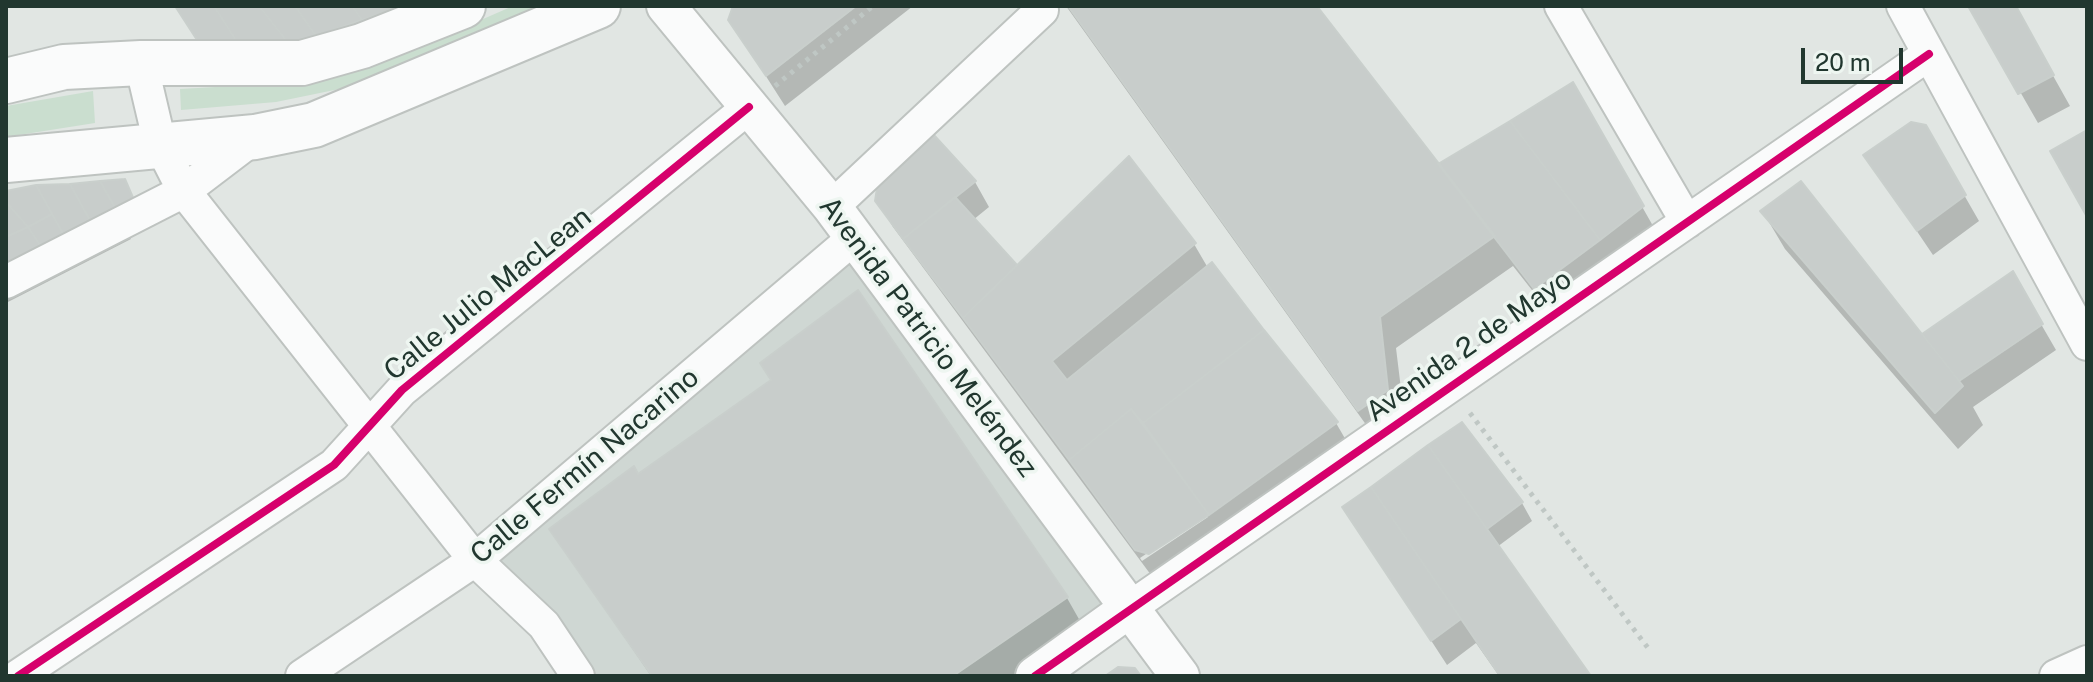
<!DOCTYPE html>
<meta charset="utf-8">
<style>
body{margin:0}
#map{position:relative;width:2093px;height:682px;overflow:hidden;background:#e1e6e3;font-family:"Public Sans",sans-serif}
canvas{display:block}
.frame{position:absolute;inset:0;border:8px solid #21372f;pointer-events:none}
.scale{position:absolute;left:1801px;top:48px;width:102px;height:36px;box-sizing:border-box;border:4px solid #21372f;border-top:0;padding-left:10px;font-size:24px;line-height:28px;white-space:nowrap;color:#21372f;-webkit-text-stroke:6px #eef6f1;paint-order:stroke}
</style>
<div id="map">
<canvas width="2093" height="682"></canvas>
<div class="frame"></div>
<div class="scale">20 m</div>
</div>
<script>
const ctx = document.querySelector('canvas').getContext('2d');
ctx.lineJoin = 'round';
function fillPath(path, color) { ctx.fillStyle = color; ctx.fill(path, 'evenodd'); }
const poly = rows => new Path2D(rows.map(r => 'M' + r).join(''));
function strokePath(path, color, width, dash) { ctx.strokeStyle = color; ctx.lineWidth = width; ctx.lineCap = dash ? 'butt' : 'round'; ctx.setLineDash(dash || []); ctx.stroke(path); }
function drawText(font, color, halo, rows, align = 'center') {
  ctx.font = font + ' "Public Sans",sans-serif'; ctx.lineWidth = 7; ctx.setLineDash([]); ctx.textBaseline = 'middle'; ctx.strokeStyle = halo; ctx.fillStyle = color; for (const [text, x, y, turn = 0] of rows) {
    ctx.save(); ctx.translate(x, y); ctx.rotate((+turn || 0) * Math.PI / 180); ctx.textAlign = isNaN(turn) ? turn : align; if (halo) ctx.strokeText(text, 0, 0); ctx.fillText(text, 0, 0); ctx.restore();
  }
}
const built = poly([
 [855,237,1131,607,1035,676,578,676,475,560]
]);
const green = poly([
 [513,6,547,6,354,86,276,102,181,110,180,89,321,81,421,46],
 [93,91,95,123,6,137,6,106]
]);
const shadow = poly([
 [177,6,458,6,319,45,204,48],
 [738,6,913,6,785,106,730,20,732,8],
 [1066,6,1314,6,1438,166,1573,85,1657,233,1550,313,1513,266,1396,348,1405,422,1377,440],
 [1971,6,2014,6,2070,106,2038,123],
 [1925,127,1979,221,1933,255,1866,156],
 [124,181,122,222,131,239,6,303,6,194],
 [975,182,989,207,973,220,1017,268,1194,244,1208,268,1212,265,1336,423,1354,454,1151,575,893,227,877,201],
 [1206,514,1208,517,1142,561,1140,558],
 [1763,212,1921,337,2012,274,2056,350,1973,407,1983,425,1958,449,1785,249],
 [1429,447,1522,503,1532,521,1497,547,1588,676,1499,676,1476,643,1447,665,1345,508],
 [638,477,1067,598,1084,628,1015,676,651,676,551,529]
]);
const building = poly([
 [175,6,214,6,237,42,197,40,175,6],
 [214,6,259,6,289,44,237,42,214,6],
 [259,6,295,6,316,36,289,44,259,6],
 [295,6,352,6,362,20,316,36,295,6],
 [352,6,404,6,362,20,352,6],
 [856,6,766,76,728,20,733,6,856,6],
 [1068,6,1317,6,1495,236,1380,317,1388,390,1358,411,1068,6],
 [1968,6,2016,6,2054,75,2018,94,1968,6],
 [1573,82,1644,206,1600,240,1510,121,1573,82],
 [1510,121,1600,240,1534,289,1438,164,1510,121],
 [1911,122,1926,125,1966,195,1917,231,1863,155,1911,122],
 [2087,130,2087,217,2050,151,2087,130],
 [933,134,976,181,903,239,875,201,878,182,933,134],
 [1129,156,1196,243,1052,361,1067,380,1212,262,1264,330,1143,423,1131,409,1069,460,963,318,1129,156],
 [125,179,134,200,118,213,100,181,125,179],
 [100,181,118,213,93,226,70,184,100,181],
 [1801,181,1963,386,1935,413,1760,211,1801,181],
 [70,184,93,226,66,239,36,185,70,184],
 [36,185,52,214,28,227,6,202,6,191,36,185],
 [955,197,1017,265,963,318,903,239,955,197],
 [6,202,28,227,6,237,6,202],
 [52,214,66,239,44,251,28,227,52,214],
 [28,227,44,251,6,270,6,237,28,227],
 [2013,271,2043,324,1959,381,1922,334,2013,271],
 [858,290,1068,597,953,676,652,676,549,529,634,466,638,474,771,380,760,363,858,290],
 [1264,330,1338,422,1209,515,1143,423,1264,330],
 [1131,409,1209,515,1149,554,1135,550,1069,460,1131,409],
 [1462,422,1523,502,1487,529,1428,445,1462,422],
 [1428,445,1487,529,1591,676,1500,676,1371,487,1428,445],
 [1371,487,1461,619,1431,641,1342,507,1371,487],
 [1118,667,1135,668,1141,676,1105,676,1118,667]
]);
const path = poly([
 [775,86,873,6],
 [1470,413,1648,648]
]);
const minor = poly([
 [1561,6,1687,222],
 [1903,6,2087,344],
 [141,63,160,144,184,191,475,560,544,625,578,676],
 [832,207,1042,10,1038,6],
 [6,282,184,191,255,137],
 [1131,607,1929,54],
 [18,676,334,465,402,390,749,107],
 [302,676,475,560,855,237],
 [2056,676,2087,662]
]);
const tertiary = poly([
 [666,6,832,207,1180,676],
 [1035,676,1131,607]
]);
const secondary = poly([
 [6,81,64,67,141,63,302,63,362,46,463,6],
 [6,160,255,137,314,125,598,6]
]);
const cycleway = poly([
 [18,676,334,465,402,390,749,107],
 [1035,676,1929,54]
]);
const streetNames = [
 ["Calle Julio MacLean",488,294,-39],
 ["Avenida Patricio Meléndez",928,337,53],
 ["Avenida 2 de Mayo",1469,346,-35],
 ["Calle Fermín Nacarino",585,466,-40]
];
fillPath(built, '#cfd7d3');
fillPath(green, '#cadecf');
fillPath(shadow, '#0003');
fillPath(building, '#c8cdcb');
strokePath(building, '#c9cfcc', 2);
strokePath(minor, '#bec3c0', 36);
strokePath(tertiary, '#bec3c0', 42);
strokePath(secondary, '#bec3c0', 48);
strokePath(path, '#bfc7c4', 5, [4, 6]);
strokePath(minor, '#fafbfb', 32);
strokePath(tertiary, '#fafbfb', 38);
strokePath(secondary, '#fafbfb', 44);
strokePath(cycleway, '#d6006c', 8);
drawText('28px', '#21372f', '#eef6f1', streetNames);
</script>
